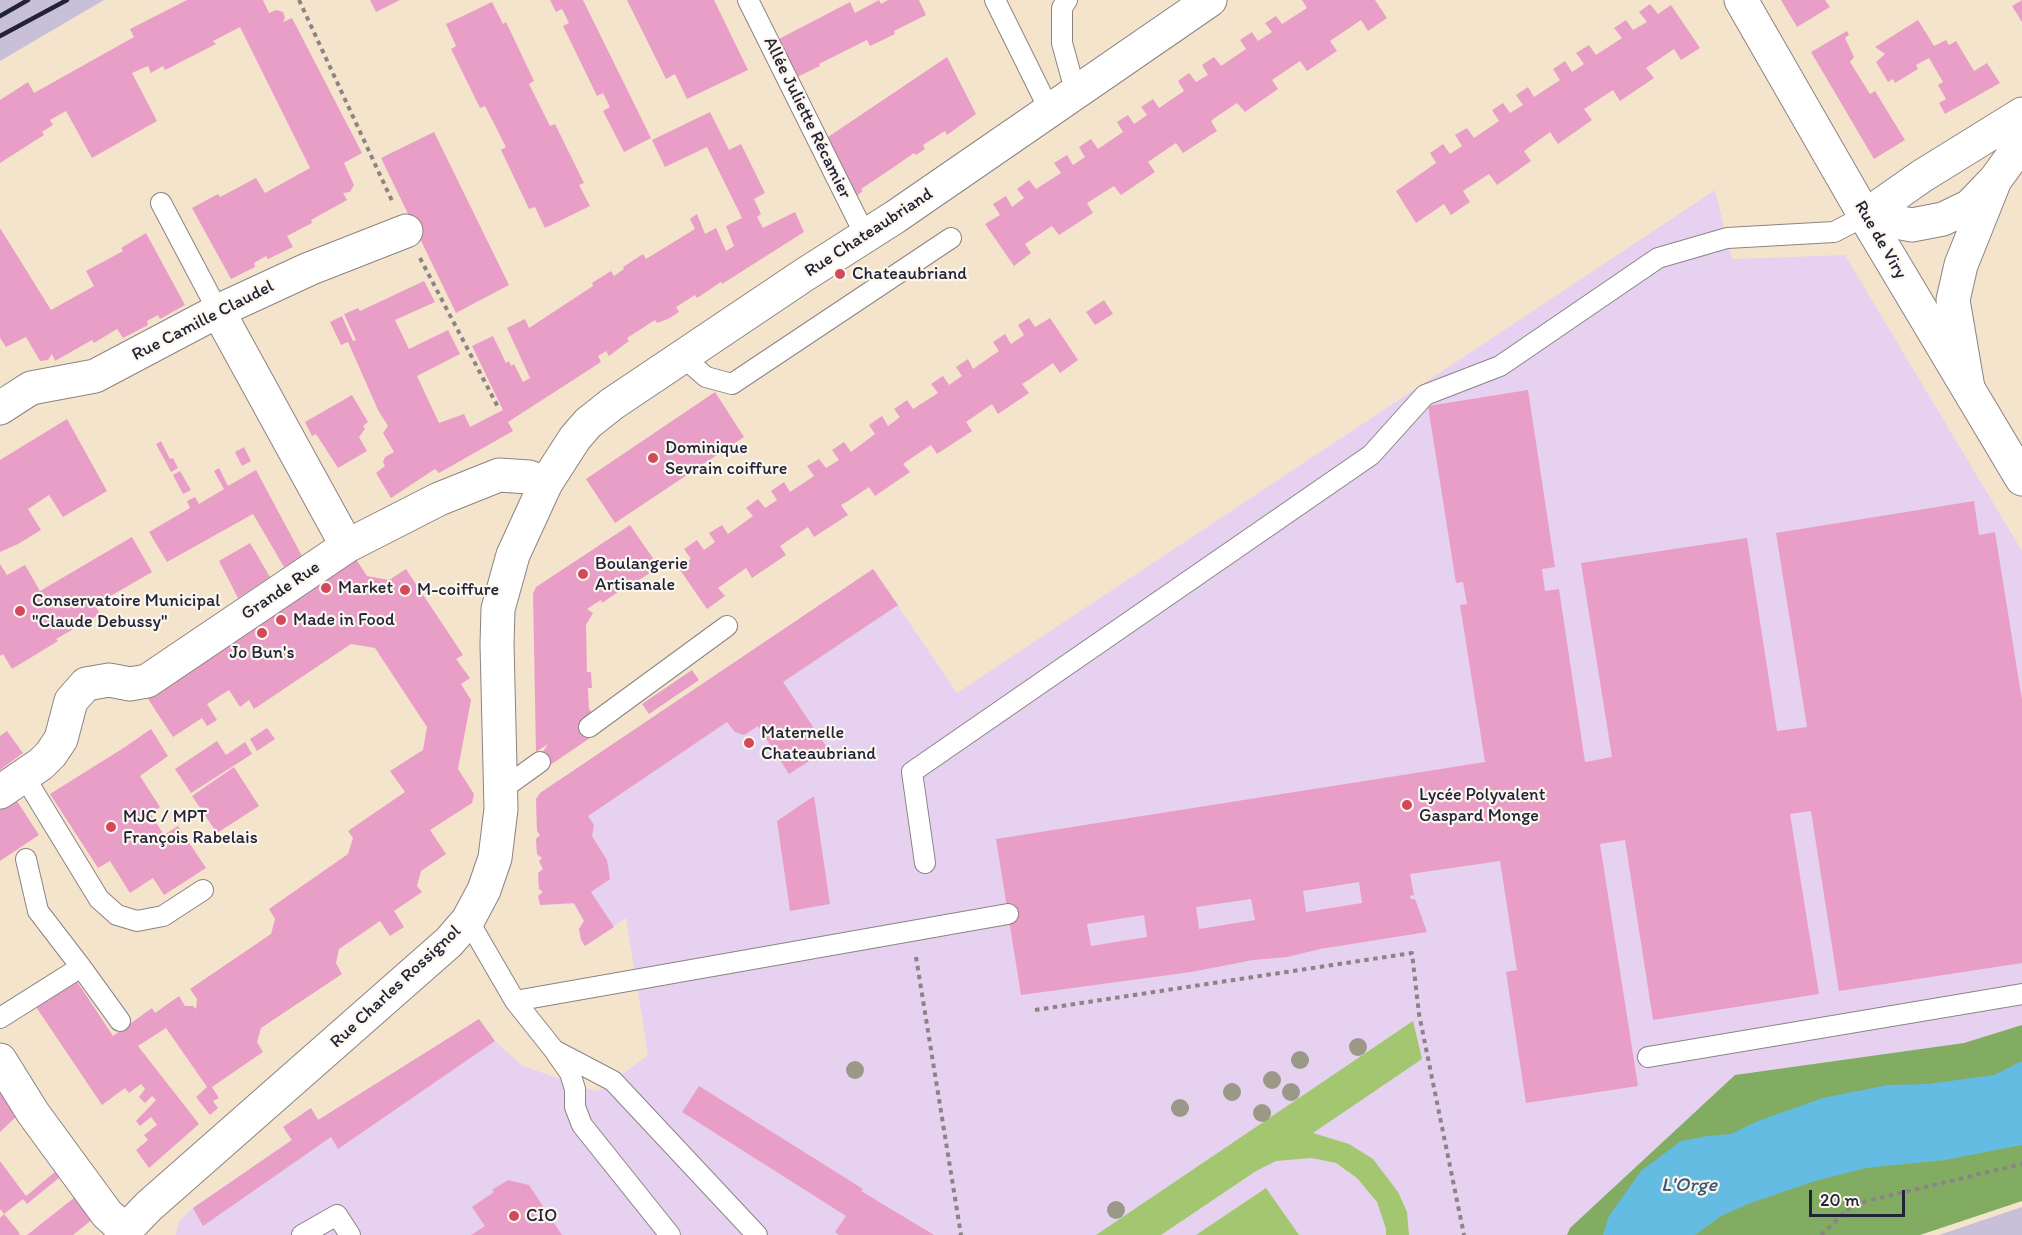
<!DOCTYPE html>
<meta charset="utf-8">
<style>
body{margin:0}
#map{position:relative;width:2022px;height:1235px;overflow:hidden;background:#f5e4cc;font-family:Itim,sans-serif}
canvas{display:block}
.scale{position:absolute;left:1809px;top:1190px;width:96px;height:27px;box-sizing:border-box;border:3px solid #22223b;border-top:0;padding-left:8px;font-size:18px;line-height:21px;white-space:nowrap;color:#22223b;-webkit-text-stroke:4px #fbf7ec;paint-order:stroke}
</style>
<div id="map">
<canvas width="2022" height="1235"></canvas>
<div class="scale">20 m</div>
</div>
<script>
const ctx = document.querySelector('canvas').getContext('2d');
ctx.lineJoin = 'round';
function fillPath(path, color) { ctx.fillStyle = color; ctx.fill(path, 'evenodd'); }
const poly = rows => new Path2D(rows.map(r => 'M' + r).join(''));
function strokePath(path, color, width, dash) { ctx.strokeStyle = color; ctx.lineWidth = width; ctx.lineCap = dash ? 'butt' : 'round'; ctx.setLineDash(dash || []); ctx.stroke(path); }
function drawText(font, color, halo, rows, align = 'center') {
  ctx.font = font + ' Itim,sans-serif'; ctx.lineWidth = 4.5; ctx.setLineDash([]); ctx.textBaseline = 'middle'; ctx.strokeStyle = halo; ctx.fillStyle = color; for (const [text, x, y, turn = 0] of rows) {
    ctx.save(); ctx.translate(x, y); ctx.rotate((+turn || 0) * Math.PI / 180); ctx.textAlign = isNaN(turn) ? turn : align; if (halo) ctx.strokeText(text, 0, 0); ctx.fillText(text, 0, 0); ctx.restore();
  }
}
const built = poly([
 [1715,190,1732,259,1845,255,2022,551,2022,1101,1652,1235,176,1235,179,1221,193,1208,291,1140,283,1127,311,1108,319,1120,479,1019,495,1041,523,1066,595,1091,604,1088,648,1055,626,918,585,946,581,940,579,929,584,921,574,904,540,905,538,896,543,892,539,889,538,873,542,869,539,861,542,858,537,854,536,839,540,835,537,831,536,799,540,793,873,569,957,693]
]);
const industrial = poly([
 [0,0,104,0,0,61],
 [2022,1207,2022,1235,1939,1235]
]);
const green = poly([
 [1413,1021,1422,1059,1313,1133,1349,1144,1373,1159,1398,1192,1407,1212,1409,1235,1386,1235,1386,1229,1377,1202,1357,1178,1336,1163,1312,1158,1276,1161,1256,1171,1161,1235,1096,1235],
 [1266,1188,1299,1235,1196,1235]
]);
const forest = poly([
 [2022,1025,2022,1201,1920,1235,1567,1235,1570,1228,1735,1075,1964,1043]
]);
const water = poly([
 [2022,1061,2022,1145,1945,1160,1866,1168,1815,1181,1748,1204,1721,1216,1695,1235,1603,1235,1609,1216,1641,1171,1681,1141,1708,1136,1731,1134,1758,1121,1823,1098,1888,1085,1928,1084,1994,1075]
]);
const building = poly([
 [187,0,263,0,269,13,276,10,283,12,285,18,283,22,292,18,362,153,344,163,354,185,350,192,343,193,347,200,311,220,312,223,287,236,293,247,268,259,266,256,254,263,255,267,231,279,192,208,218,194,220,197,256,178,265,193,310,168,240,27,213,41,216,44,165,70,163,66,151,73,148,66,132,73,157,121,92,158,66,111,50,120,53,125,42,132,44,135,0,163,0,100,28,82,34,93,134,37,130,29],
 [370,0,400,0,376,12],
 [550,0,583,0,651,138,624,152,603,111,610,107,603,93,597,96,563,26,569,23,562,9,556,12],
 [627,0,714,0,748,70,687,99,675,74,666,79],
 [879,0,881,4,888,0,919,0,926,15,894,31,895,34,870,46,867,40,819,64,820,66,795,78,777,40,850,2,855,13],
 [1302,0,1375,0,1387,18,1368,31,1361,20,1330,41,1337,51,1307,71,1300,61,1272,80,1278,89,1245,112,1237,103,1216,117,1211,121,1217,131,1183,153,1176,143,1148,162,1155,172,1121,195,1114,186,1087,203,1093,213,1059,235,1052,226,1025,244,1031,253,1014,266,985,224,1000,215,993,204,1006,196,1012,207,1024,198,1017,189,1029,180,1036,189,1061,173,1054,163,1067,155,1073,165,1085,157,1079,147,1091,139,1098,149,1123,132,1117,122,1128,115,1134,124,1147,115,1141,107,1153,99,1159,108,1184,91,1178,81,1189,73,1196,82,1208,75,1202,65,1214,57,1221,66,1246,49,1240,40,1252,32,1258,41,1272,32,1265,23,1276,16,1282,24,1307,8],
 [1781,0,1825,0,1830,7,1797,27],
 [2022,0,2022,22,2012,6],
 [492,2,503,24,506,22,534,81,529,84,550,126,555,124,584,183,579,185,590,206,545,228,535,207,529,209,501,150,506,147,485,106,480,108,451,49,456,46,446,24],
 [1650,4,1658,14,1671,5,1700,48,1681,60,1674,49,1646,68,1654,78,1620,101,1613,90,1584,109,1592,120,1558,144,1550,132,1524,151,1531,161,1497,185,1489,174,1463,191,1470,202,1451,215,1444,204,1416,223,1396,191,1436,163,1430,153,1443,144,1450,154,1462,146,1455,135,1467,128,1474,138,1499,121,1492,110,1503,103,1510,113,1523,105,1516,95,1528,87,1534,97,1560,80,1553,69,1565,61,1572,72,1584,64,1576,53,1589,45,1596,55,1622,38,1614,28,1626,20,1633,30,1647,22,1639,12],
 [1918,20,1934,46,1946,40,1949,45,1956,41,1974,71,1987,63,2000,83,1945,114,1939,103,1946,99,1938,85,1943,82,1929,58,1916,65,1918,69,1895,83,1893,79,1888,82,1876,62,1885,54,1875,47],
 [1847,31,1849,35,1845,38,1854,57,1850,62,1870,94,1875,91,1905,140,1874,159,1811,52],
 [947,57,976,114,947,135,945,131,923,145,925,149,916,155,914,153,888,171,861,189,863,191,854,198,825,139],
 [710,112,729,150,741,144,765,193,754,199,761,214,757,217,763,228,795,212,804,232,722,284,721,282,697,298,695,295,676,307,679,312,668,319,657,323,655,320,627,338,629,341,609,356,606,351,598,356,601,362,508,422,513,431,439,473,435,469,391,498,376,473,385,466,383,462,385,457,394,452,383,433,388,426,378,410,348,342,341,345,330,322,342,316,353,341,356,340,344,314,358,308,360,311,424,281,435,302,395,320,409,349,448,330,460,354,417,376,439,423,464,414,470,427,503,410,472,346,493,336,506,363,509,361,511,366,514,364,523,382,530,378,507,328,525,319,529,328,593,286,592,283,611,271,614,276,624,269,623,267,643,254,646,259,695,229,690,219,697,214,705,234,716,228,726,251,734,246,726,226,742,218,707,147,665,167,652,140],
 [434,132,509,285,456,313,381,158],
 [0,228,51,310,94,286,86,271,123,251,121,248,146,233,185,305,160,319,158,315,147,321,148,325,123,338,117,329,94,343,92,340,55,361,52,354,48,360,40,361,26,337,6,347,0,338],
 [1104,300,1113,314,1095,325,1086,312],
 [1029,318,1035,327,1050,318,1078,360,1060,373,1053,363,1030,379,1022,384,1029,393,998,414,992,404,966,422,972,431,937,454,931,445,910,459,903,464,910,472,875,496,869,487,848,501,841,505,848,515,814,537,808,527,780,546,786,555,752,578,746,568,718,588,725,596,707,609,678,567,691,559,684,549,697,540,704,550,715,542,709,533,722,525,728,534,753,516,746,508,758,499,765,508,777,500,771,491,784,482,790,492,814,476,807,466,819,459,826,468,839,460,832,450,844,442,851,452,875,434,869,425,882,416,888,426,900,417,894,409,907,400,913,409,938,393,931,384,943,376,949,385,962,376,956,367,968,359,973,369,999,351,993,342,1005,334,1011,344,1024,335,1018,325],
 [1528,390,1555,567,1542,569,1545,591,1559,589,1585,762,1612,757,1581,563,1747,538,1777,731,1807,727,1776,533,1974,501,1979,535,1995,532,2022,700,2022,963,1839,991,1811,811,1790,814,1819,994,1653,1020,1625,840,1600,844,1638,1086,1526,1103,1506,972,1517,970,1500,861,1410,874,1414,895,1410,896,1411,899,1415,899,1427,932,1320,949,1287,957,1253,960,1191,972,1021,995,996,839,1485,762,1460,605,1467,604,1463,582,1456,583,1428,406],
 [1359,882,1362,903,1306,912,1303,891],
 [1251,899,1255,920,1199,929,1196,907],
 [1144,915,1147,937,1091,946,1087,924],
 [715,392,744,437,615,523,586,479],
 [352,395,368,422,363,426,365,429,359,437,367,451,338,468,316,434,312,436,305,422],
 [67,419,107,491,63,517,49,495,28,509,41,530,18,544,0,552,0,460],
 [161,441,170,459,173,458,178,468,171,472,156,444],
 [244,447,251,461,242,466,235,452],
 [219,468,228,486,256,470,302,556,284,567,253,514,167,562,149,532,190,508,187,501,195,497,199,504,224,489,214,471],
 [180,471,191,490,183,494,173,475],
 [630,525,659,567,622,591,621,590,602,603,601,600,587,609,593,613,586,625,587,672,591,672,592,688,588,688,589,709,593,714,588,717,590,738,540,772,542,753,548,744,536,752,533,594,536,587],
 [132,537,152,572,95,605,100,614,56,639,58,641,12,669,3,654,0,656,0,564,7,575,25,565,40,591],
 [250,543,270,577,238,598,219,561],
 [356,559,367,576,389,580,406,569,463,655,456,659,470,678,461,684,471,700,458,769,474,794,472,803,430,830,446,854,421,871,417,886,422,892,394,911,404,927,390,936,380,921,339,949,336,963,342,974,261,1028,257,1042,263,1052,212,1087,219,1098,213,1101,218,1108,210,1115,196,1097,207,1087,166,1028,138,1046,199,1124,149,1168,136,1150,148,1140,144,1135,157,1125,151,1117,140,1126,136,1121,156,1100,152,1096,145,1103,139,1097,145,1089,141,1084,129,1093,125,1088,102,1105,36,1007,76,980,113,1036,152,1008,155,1013,179,996,185,1006,193,1006,196,1009,197,999,190,989,271,934,275,919,269,909,348,854,353,838,348,831,405,792,390,771,423,750,427,727,375,648,351,644,254,709,249,700,240,707,229,690,207,704,217,720,207,726,202,718,173,737,148,699,176,677],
 [873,569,898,605,783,682,828,749,789,774,758,726,744,735,735,732,727,722,588,816,594,825,592,836,607,860,610,879,591,892,614,927,585,946,581,940,579,929,584,921,574,903,540,905,538,896,543,892,539,889,538,873,543,869,539,861,542,858,537,854,536,839,540,835,537,831,536,799,540,793],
 [692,670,699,680,649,714,642,704],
 [267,728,275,739,257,751,250,739],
 [151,729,168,756,140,776,160,807,150,813,164,835,178,826,206,868,164,895,153,878,130,893,110,861,98,868,50,794,125,747],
 [7,731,23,753,0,770,0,736],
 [217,741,226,755,245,742,252,754,191,793,175,769],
 [234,767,259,806,217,833,192,796],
 [814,796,830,904,790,911,777,821],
 [15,798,39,835,0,861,0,809],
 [479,1019,495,1041,338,1149,331,1137,203,1226,193,1208,292,1140,283,1127,311,1108,318,1120],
 [699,1086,863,1189,861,1191,934,1235,839,1235,835,1232,846,1216,682,1112],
 [0,1089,18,1115,0,1132],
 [0,1161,26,1196,56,1171,60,1177,27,1204,23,1199,4,1214,0,1209],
 [508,1180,529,1185,562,1235,471,1235,485,1226,472,1207,494,1192,492,1190],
 [79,1194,93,1219,73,1235,27,1235],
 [4,1214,18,1231,20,1235,0,1235,0,1218]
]);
const path = poly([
 [299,0,393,203],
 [420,258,499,409],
 [916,957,961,1235],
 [1035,1010,1412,953,1419,1014,1464,1235],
 [1821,1235,1854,1204,2022,1164]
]);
const lane = poly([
 [748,0,865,235],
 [995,0,1050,111],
 [1067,0,1062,8,1062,43,1076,94],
 [161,203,218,311],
 [683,357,706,377,732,384,951,238],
 [589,727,727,626],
 [24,776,99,899,117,915,137,921,163,916,203,890],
 [501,790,540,762],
 [26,859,38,911,81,967,120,1021],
 [925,863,912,772,1371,455,1425,395,1500,366,1658,258,1727,238,1834,232,1865,216],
 [468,920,515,1001,554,1050,613,1081,757,1235],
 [515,1001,1008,914],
 [0,1018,81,967],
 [556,1053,570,1073,575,1089,575,1107,582,1125,670,1235],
 [1648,1057,2022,994],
 [302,1235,337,1215,350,1235]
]);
const street = poly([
 [1865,216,1912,225,1943,219,1970,206,1995,180,2022,143],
 [1865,216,1922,176,2022,114],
 [218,311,347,546],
 [1968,388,1953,300,1961,265,1995,180],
 [0,408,31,388,95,376,218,311,309,269,406,231],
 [0,792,41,764,51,754,61,739,71,701,86,684,109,680,130,684,147,681,347,546,439,499,499,475,529,477,546,483,513,555,498,609,497,644,501,809,495,858,484,890,468,920,449,942,149,1206,121,1235],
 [0,1060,33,1113,107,1214,126,1231]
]);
const secondary = poly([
 [1741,0,1865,216,2022,479],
 [546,483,575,438,588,423,612,404,804,275,895,217,1210,0]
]);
const rail = poly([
 [0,16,28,0],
 [0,36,67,0]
]);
const trees = [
 [1358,1047],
 [1300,1060],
 [855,1070],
 [1272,1080],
 [1232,1092],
 [1291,1092],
 [1180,1108],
 [1262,1113],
 [1116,1210]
];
const markers = [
 [840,274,6,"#d1495b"],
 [653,458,6,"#d1495b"],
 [583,574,6,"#d1495b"],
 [326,588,6,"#d1495b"],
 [405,590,6,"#d1495b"],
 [20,611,6,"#d1495b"],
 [281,620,6,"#d1495b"],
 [262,633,6,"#d1495b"],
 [749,743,6,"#d1495b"],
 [1407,805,6,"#d1495b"],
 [111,827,6,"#d1495b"],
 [514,1216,6,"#d1495b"]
];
const streetNames = [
 ["Allée Juliette Récamier",807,118,64],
 ["Rue Chateaubriand",869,233,-33],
 ["Rue de Viry",1880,240,60],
 ["Rue Camille Claudel",203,321,-27],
 ["Grande Rue",281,591,-34],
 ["Rue Charles Rossignol",396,987,-43]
];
const poiNames = [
 ["Chateaubriand",852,274],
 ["Dominique",665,448],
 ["Sevrain coiffure",665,469],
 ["Boulangerie",595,564],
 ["Artisanale",595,585],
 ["Market",338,588],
 ["M-coiffure",417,590],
 ["Conservatoire Municipal",32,601],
 ["\"Claude Debussy\"",32,622],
 ["Made in Food",293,620],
 ["Jo Bun's",262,653,"center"],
 ["Maternelle",761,733],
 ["Chateaubriand",761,754],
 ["Lycée Polyvalent",1419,795],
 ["Gaspard Monge",1419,816],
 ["MJC / MPT",123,817],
 ["François Rabelais",123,838],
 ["CIO",526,1216]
];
const waterNames = [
 ["L'Orge",1689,1186]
];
fillPath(built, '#e6d2f0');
fillPath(industrial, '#c8bfd8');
fillPath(green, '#a3c770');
fillPath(forest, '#82ac62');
fillPath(water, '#65bce2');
fillPath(building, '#e99ec7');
strokePath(lane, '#8c8384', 22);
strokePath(street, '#8c8384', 35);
strokePath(secondary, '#8c8384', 35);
strokePath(path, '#8c8384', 4, [4.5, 4.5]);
strokePath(lane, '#fff', 20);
strokePath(street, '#fff', 33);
strokePath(secondary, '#fff', 33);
strokePath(rail, '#22223b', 4.5);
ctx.fillStyle = '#9a9987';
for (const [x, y] of trees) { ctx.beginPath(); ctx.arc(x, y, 9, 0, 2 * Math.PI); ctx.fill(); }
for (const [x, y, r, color] of markers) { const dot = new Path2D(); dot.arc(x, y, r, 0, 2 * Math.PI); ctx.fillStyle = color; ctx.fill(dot); strokePath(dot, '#fbf7ec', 2); }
drawText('18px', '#22223b', '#fbf7ec', streetNames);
drawText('18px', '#22223b', '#fbf7ec', poiNames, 'left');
drawText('italic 20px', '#395875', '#fbf7ec', waterNames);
</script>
